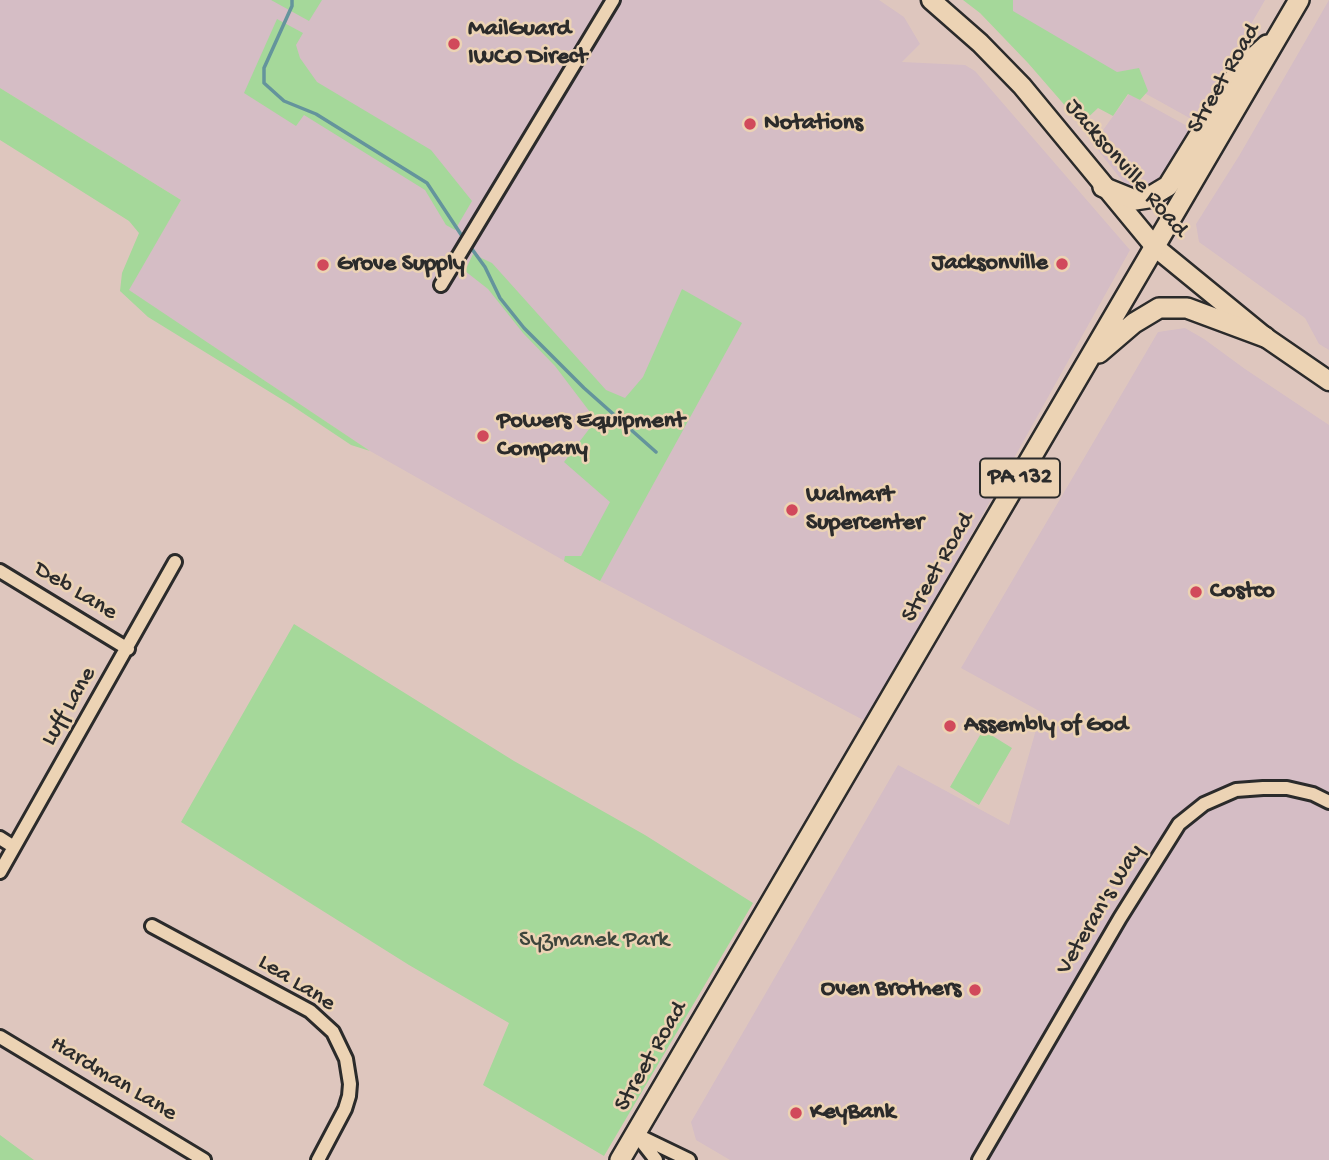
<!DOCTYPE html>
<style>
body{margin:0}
canvas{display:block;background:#dec6be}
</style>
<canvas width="1329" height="1160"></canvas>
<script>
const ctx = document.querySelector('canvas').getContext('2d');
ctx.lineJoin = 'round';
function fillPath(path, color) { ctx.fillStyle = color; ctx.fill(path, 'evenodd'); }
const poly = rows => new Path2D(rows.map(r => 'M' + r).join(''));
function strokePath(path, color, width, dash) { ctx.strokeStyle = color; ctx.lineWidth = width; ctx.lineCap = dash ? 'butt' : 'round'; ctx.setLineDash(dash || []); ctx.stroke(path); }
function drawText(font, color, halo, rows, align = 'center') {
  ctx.font = font + ' "Gochi Hand",sans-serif'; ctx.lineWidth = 5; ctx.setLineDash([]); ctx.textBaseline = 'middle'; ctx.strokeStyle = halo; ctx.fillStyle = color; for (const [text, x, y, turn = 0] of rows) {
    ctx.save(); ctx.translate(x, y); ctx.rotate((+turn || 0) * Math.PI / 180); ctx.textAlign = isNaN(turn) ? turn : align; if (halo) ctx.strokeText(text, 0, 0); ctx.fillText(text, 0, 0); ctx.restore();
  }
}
const built = poly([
 [0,0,879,0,904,17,920,44,902,62,965,65,975,71,1130,250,867,722,600,581,370,451,128,290,181,200,0,88],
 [991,0,1265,0,1195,121,1119,79],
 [1329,0,1329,350,1319,344,1305,318,1199,242,1196,224,1239,156],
 [1129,94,1198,132,1169,179,1138,194,1128,188,1093,144],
 [1185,328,1204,339,1245,369,1329,425,1329,1160,730,1160,696,1140,691,1122,898,765,1009,825,1041,712,961,668,1158,332]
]);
const green = poly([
 [271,0,322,0,309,21],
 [963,0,1013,0,1013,11,1117,72,1139,68,1148,91,1140,100,1128,94,1113,116,1098,108,1081,124,1028,63,980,13],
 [277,19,303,33,296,45,300,58,317,82,431,150,472,201,455,230,446,225,425,190,304,115,296,126,244,93],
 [0,88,181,200,129,290,370,451,351,445,291,405,148,317,120,291,122,273,139,233,129,221,0,140],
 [473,254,492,263,606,390,625,398,643,377,682,289,742,323,600,581,564,561,565,556,581,556,610,502,564,462,596,420,555,366,523,333,488,289,465,271],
 [294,624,514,761,645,835,753,903,604,1156,483,1085,509,1023,409,965,181,822],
 [983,730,1012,748,979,805,950,787],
 [0,1135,34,1160,0,1160]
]);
const stream = poly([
 [292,0,292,6,264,68,264,83,284,101,316,114,427,183,464,239],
 [469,245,485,267,500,298,524,328,584,388,656,452]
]);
const minor = poly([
 [441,285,613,0],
 [0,571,128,649],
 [0,838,14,847],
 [0,872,175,562],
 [152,926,310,1011,333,1032,346,1059,350,1084,349,1096,345,1109,318,1160],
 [0,1037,204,1160],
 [635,1134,689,1160],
 [638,1137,656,1160],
 [979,1160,1120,918,1179,824,1204,804,1236,790,1263,788,1287,788,1313,794,1329,802]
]);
const secondary = poly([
 [931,0,980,43,1022,86,1155,247,1265,337,1329,381]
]);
const primary = poly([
 [1103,187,1135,200,1148,198,1168,186,1239,71,1267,45],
 [1099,353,1134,323,1159,308,1187,308,1265,337],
 [620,1160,1299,0]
]);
const markers = [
 [454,44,7,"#d1495b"],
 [750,124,7,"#d1495b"],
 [1062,264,7,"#d1495b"],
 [323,265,7,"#d1495b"],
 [483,436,7,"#d1495b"],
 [792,510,7,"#d1495b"],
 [1196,592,7,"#d1495b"],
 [950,726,7,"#d1495b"],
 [975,990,7,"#d1495b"],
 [796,1113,7,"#d1495b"]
];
const shields = [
 [1020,478,80]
];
const shieldNames = [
 ["PA 132",1020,478]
];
const poiNames = [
 ["MailGuard",468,30],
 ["IWCO Direct",468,58],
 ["Notations",764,124],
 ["Jacksonville",1048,264,"right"],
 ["Grove Supply",337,265],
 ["Powers Equipment",497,422],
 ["Company",497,450],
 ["Walmart",806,496],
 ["Supercenter",806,524],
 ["Costco",1210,592],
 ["Assembly of God",964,726],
 ["Oven Brothers",961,990,"right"],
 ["KeyBank",810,1113]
];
const streetNames = [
 ["Street Road",1225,79,-60],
 ["Jacksonville Road",1125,169,49],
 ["Street Road",939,568,-60],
 ["Deb Lane",75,592,31],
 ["Luff Lane",70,707,-60],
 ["Veteran's Way",1101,910,-59],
 ["Lea Lane",296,984,32],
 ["Street Road",652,1057,-60],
 ["Hardman Lane",113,1080,31]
];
const parkNames = [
 ["Syzmanek Park",594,941]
];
fillPath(built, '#d5bdc5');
fillPath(green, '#a5d89a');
strokePath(stream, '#64949c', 3.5);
strokePath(minor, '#2b2b2b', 18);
strokePath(secondary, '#2b2b2b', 23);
strokePath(primary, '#2b2b2b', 24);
strokePath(minor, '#ecd3b4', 12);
strokePath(secondary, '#ecd3b4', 18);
strokePath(primary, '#ecd3b4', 19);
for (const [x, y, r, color] of markers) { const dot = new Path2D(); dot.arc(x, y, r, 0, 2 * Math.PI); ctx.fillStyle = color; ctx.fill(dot); strokePath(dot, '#ecd3b4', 2.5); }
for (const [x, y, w] of shields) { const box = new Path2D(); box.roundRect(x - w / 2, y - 19.5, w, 39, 5); ctx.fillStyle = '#ecd3b4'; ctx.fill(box); strokePath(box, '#2b2b2b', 2); }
drawText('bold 23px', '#2b2b2b', null, shieldNames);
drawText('bold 24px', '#2b2b2b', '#ecd3b4', poiNames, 'left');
drawText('24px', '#2b2b2b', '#ecd3b4', streetNames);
drawText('24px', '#3d453c', '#ecd3b4', parkNames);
</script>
